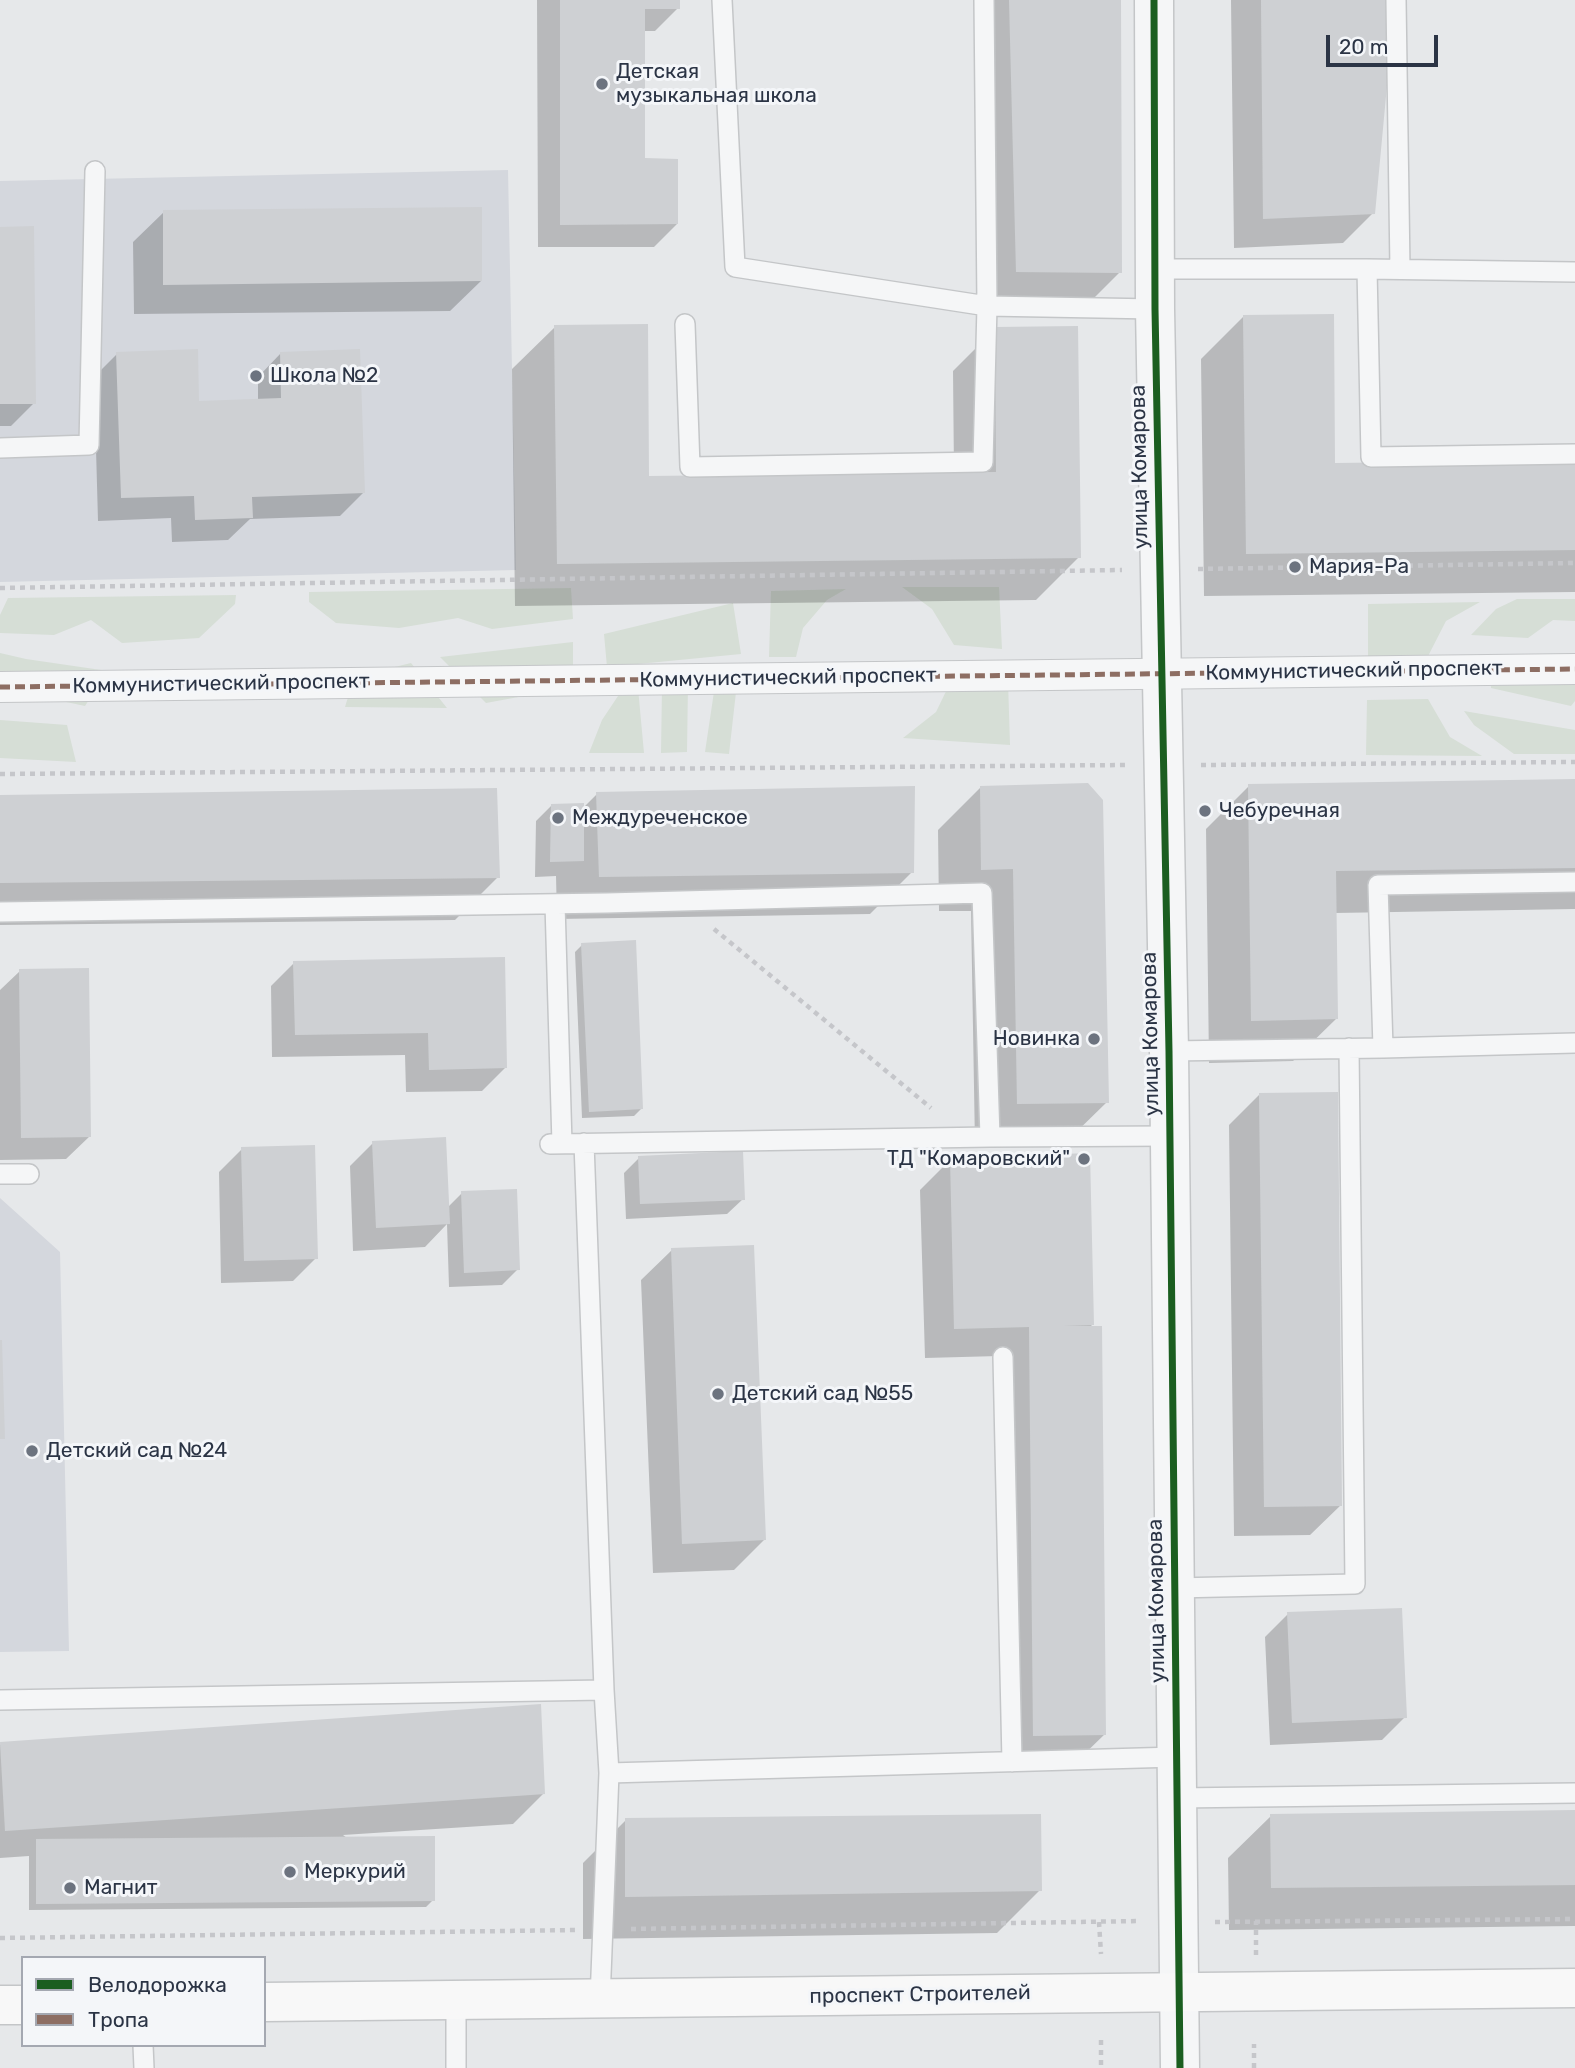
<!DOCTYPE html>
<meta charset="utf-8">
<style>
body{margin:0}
#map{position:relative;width:1575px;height:2068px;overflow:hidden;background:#e6e8ea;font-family:Rubik,sans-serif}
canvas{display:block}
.legend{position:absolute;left:21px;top:1956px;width:245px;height:91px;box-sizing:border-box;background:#f4f6f9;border:2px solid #a4a8b1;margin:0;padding:9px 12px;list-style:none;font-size:21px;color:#2b3445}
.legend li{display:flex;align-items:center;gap:14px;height:35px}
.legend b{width:35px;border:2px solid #a4a8b1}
.scale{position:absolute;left:1326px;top:35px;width:112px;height:32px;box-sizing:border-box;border:4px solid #2b3445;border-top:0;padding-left:9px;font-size:21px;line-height:24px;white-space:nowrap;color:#2b3445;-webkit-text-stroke:5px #f4f6f9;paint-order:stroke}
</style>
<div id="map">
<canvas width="1575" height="2068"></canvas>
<ul class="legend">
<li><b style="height:9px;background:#1b5e20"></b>Велодорожка</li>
<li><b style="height:9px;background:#8d6e63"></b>Тропа</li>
</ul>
<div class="scale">20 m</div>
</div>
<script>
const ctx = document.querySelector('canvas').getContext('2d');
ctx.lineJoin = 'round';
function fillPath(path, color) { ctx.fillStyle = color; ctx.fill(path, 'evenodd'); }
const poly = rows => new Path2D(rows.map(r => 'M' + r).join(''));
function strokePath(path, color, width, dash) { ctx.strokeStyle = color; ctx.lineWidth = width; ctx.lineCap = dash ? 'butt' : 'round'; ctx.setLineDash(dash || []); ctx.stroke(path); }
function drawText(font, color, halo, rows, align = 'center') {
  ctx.font = font + ' Rubik,sans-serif'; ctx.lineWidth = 6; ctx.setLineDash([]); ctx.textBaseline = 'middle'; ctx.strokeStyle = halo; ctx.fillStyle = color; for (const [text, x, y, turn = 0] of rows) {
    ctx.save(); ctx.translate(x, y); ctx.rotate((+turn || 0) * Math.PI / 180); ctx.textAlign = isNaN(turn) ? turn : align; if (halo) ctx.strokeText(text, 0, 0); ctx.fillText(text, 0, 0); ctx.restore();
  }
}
const built = poly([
 [508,170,516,570,0,582,0,181],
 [0,1198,60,1252,69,1651,0,1652]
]);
const green = poly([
 [902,587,999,587,1002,649,954,645,932,609],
 [571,588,573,619,492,629,458,618,399,628,336,623,309,602,309,592],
 [846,589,827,600,803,628,796,657,769,657,771,591],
 [236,595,235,604,199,638,122,643,91,620,54,635,0,633,0,615,8,598],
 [1517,599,1575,599,1575,621,1553,620,1528,638,1471,635,1496,609],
 [1480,602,1446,621,1424,664,1368,665,1368,604],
 [733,603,741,654,607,667,604,634],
 [573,642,573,687,486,703,440,657],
 [0,653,26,659,108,671,85,706,0,688],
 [1490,662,1575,671,1575,701,1571,706,1491,688],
 [411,663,447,708,345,707,354,677],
 [951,681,1008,681,1010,745,903,738,936,712],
 [688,684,687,752,661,753,662,687],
 [715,685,736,692,729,754,705,752],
 [624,687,638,688,644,753,589,753,602,720],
 [1428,699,1450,737,1482,756,1366,755,1367,700],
 [1464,711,1575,730,1575,754,1514,754,1474,725],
 [0,720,67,725,76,762,0,758]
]);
const shadow = poly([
 [537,0,678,0,678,8,655,31,643,31,643,160,677,224,654,247,538,247],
 [979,0,1120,0,1120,272,1090,302,987,302],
 [1231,0,1393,0,1373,213,1343,243,1234,248],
 [164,212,481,281,450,311,134,314,133,242],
 [0,229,34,403,11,426,0,426],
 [1244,316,1333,465,1575,462,1575,592,1204,596,1201,359],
 [555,327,648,478,954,474,953,371,996,328,1079,557,1036,600,515,606,512,369],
 [281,353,363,493,340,516,250,519,228,540,172,542,171,518,98,521,94,377,117,354,198,402,258,400,258,377],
 [1575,781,1575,909,1335,913,1336,1019,1293,1061,1209,1063,1206,829,1249,786],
 [981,787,1107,1102,1064,1144,975,1146,971,911,939,911,938,830],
 [597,794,912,872,870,914,557,919,556,876,535,877,536,821,551,806,582,809],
 [0,797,498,877,455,920,0,925],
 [582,945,641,1109,634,1116,582,1118,575,952],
 [294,963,505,1068,482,1091,406,1092,405,1055,272,1057,271,986],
 [20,971,90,1136,66,1159,0,1160,0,990],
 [1260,1094,1341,1505,1310,1535,1234,1536,1229,1125],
 [373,1143,447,1208,462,1193,518,1269,502,1285,449,1287,447,1224,425,1247,353,1251,350,1166],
 [242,1149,316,1258,293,1281,221,1283,219,1172],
 [639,1158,743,1199,727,1214,626,1219,624,1173],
 [951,1159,1093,1324,1089,1328,1105,1734,1074,1764,1003,1766,999,1356,925,1358,920,1190],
 [672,1250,764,1540,734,1570,653,1573,641,1280],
 [1288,1614,1405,1717,1382,1740,1270,1745,1265,1637],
 [0,1745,1,1744,543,1794,513,1824,343,1835,433,1900,426,1907,29,1910,29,1856,0,1858],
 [1575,1812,1575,1926,1229,1930,1228,1858,1271,1816],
 [626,1820,1040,1890,997,1933,583,1939,583,1863]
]);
const building = poly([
 [560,0,680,0,680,9,645,9,645,158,678,159,678,224,560,225],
 [1009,0,1121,0,1122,273,1016,272],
 [1261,0,1395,0,1375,214,1263,219],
 [482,207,482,281,163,285,163,210],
 [34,226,36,404,0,404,0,227],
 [1334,314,1335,463,1575,460,1575,550,1246,554,1243,315],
 [648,324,649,476,996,472,995,327,1078,326,1081,558,557,564,554,325],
 [198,349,199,401,281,398,280,352,360,349,365,493,252,497,253,518,195,520,194,496,121,498,116,352],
 [1575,779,1575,868,1336,871,1338,1019,1251,1021,1248,784],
 [1088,783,1103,800,1109,1103,1017,1104,1013,869,981,870,980,786],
 [915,786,914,873,599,877,596,792],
 [497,788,500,878,0,883,0,795],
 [584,803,584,861,550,862,551,804],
 [636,940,643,1109,589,1112,581,943],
 [505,957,507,1068,429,1070,428,1033,295,1035,293,961],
 [89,968,91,1137,21,1138,19,969],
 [1338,1092,1342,1506,1264,1507,1259,1093],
 [446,1137,450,1224,376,1228,372,1141],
 [315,1145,318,1259,244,1261,241,1147],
 [743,1151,745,1200,640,1204,638,1156],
 [1090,1153,1094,1325,1063,1326,1102,1326,1106,1735,1033,1736,1029,1327,954,1329,950,1158],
 [517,1189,520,1270,464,1273,461,1191],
 [754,1245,766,1540,682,1544,671,1248],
 [0,1340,2,1340,5,1439,0,1439],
 [1402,1608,1407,1718,1292,1723,1287,1612],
 [541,1704,545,1794,5,1831,0,1742],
 [1575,1810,1575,1885,1271,1888,1270,1814],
 [1041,1814,1042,1891,625,1897,625,1818],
 [435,1836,435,1901,36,1904,36,1839]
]);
const path = poly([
 [1198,569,1575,563],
 [0,588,1122,570],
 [1201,765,1575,762],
 [0,774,1126,765],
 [714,929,931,1108],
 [1099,1922,1101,1954],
 [1215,1922,1575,1919],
 [631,1929,1140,1921],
 [0,1938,577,1930],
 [1256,1955,1256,1921],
 [1101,2040,1101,2068],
 [1254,2068,1254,2044]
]);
const service = poly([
 [722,0,735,267,987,306,984,0],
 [1396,0,1400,269],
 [1155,269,1367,269,1371,457,1575,454],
 [1367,269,1575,272],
 [685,324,690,467,983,462,987,306,1155,309],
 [0,448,89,445,95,171],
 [555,904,562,1144],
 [0,912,607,903,982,893,990,1137,1170,1136],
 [1383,1048,1575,1043],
 [1169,1051,1383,1048,1378,885,1575,882],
 [584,1143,604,1690],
 [550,1144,990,1137],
 [0,1174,29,1174],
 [1003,1357,1012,1762],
 [1175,1588,1355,1584,1349,1048],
 [0,1700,604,1690,609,1773],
 [1177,1798,1575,1793],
 [600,2000,609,1773,1176,1757],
 [456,2001,456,2068],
 [143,2045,144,2068]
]);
const pedestrian = poly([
 [0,687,1575,669]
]);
const tertiary = poly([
 [1154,0,1155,309,1169,1051,1180,2068]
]);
const secondary = poly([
 [264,2002,1575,1988],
 [0,2005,23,2005]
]);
const quiet = poly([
 [0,687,1575,669]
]);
const cycleway = poly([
 [1154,0,1155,309,1169,1051,1180,2068]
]);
const markers = [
 [602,84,7,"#6c737f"],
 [256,376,7,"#6c737f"],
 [1295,567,7,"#6c737f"],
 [1205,811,7,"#6c737f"],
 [558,818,7,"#6c737f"],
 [1094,1039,7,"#6c737f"],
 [1084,1159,7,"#6c737f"],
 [718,1394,7,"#6c737f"],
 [32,1451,7,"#6c737f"],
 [290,1872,7,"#6c737f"],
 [70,1888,7,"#6c737f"]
];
const poiNames = [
 ["Детская",616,72],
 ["музыкальная школа",616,96],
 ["Школа №2",270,376],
 ["Мария-Ра",1309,567],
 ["Чебуречная",1219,811],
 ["Междуреченское",572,818],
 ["Новинка",1080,1039,"right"],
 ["ТД \"Комаровский\"",1070,1159,"right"],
 ["Детский сад №55",732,1394],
 ["Детский сад №24",46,1451],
 ["Меркурий",304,1872],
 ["Магнит",84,1888]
];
const streetNames = [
 ["улица Комарова",1140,467,-91],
 ["Коммунистический проспект",1354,671,-1],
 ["Коммунистический проспект",788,678,-1],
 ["Коммунистический проспект",221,684,-1],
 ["улица Комарова",1151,1034,-91],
 ["улица Комарова",1157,1601,-91],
 ["проспект Строителей",920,1995,-1]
];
fillPath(built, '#d4d7dd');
fillPath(green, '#d6ded6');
fillPath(shadow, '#0003');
fillPath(building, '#ced0d3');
strokePath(service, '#c4c6c8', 22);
strokePath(pedestrian, '#c4c6c8', 32);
strokePath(tertiary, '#c4c6c8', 41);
strokePath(secondary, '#c4c6c8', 41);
strokePath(path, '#c5c6ca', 4.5, [5, 5]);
strokePath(service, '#f5f6f7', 19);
strokePath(pedestrian, '#f5f6f7', 30);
strokePath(tertiary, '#f5f6f7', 38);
strokePath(secondary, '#f8f8f8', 38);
strokePath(quiet, '#8d6e63', 5, [10, 5]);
strokePath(cycleway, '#1b5e20', 7);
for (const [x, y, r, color] of markers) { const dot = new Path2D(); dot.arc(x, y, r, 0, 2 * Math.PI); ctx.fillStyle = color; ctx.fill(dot); strokePath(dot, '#f4f6f9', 2.5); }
drawText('21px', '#2b3445', '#f4f6f9', poiNames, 'left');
drawText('21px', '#2b3445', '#f4f6f9', streetNames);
</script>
